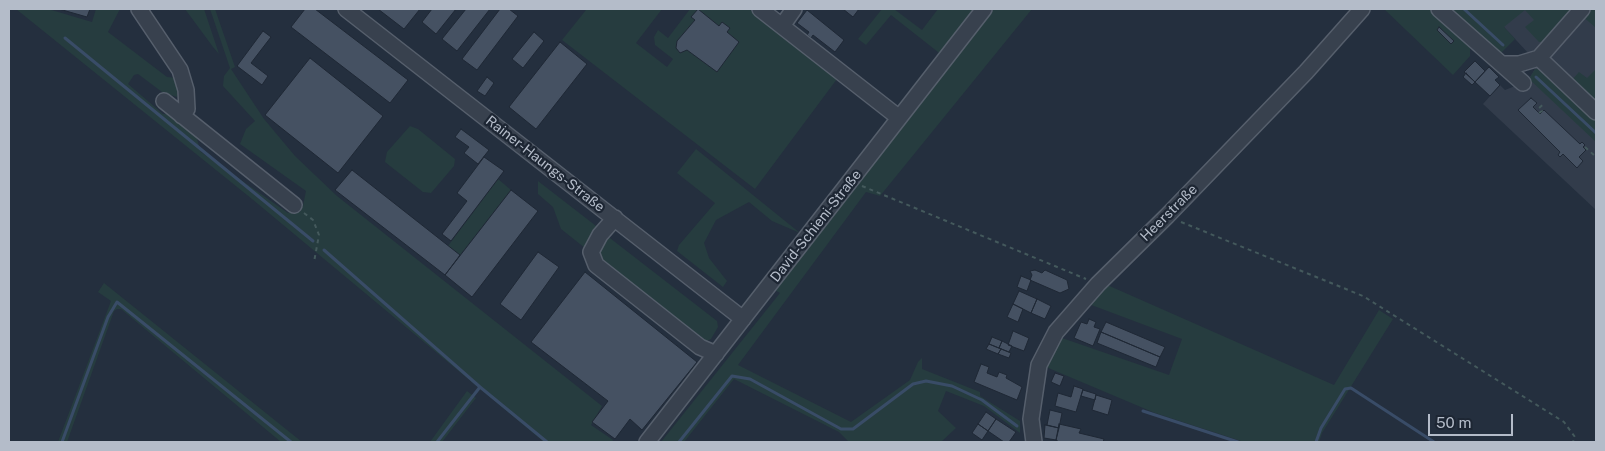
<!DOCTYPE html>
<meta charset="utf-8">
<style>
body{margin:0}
#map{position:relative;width:1605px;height:451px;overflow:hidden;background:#242f3e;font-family:"Public Sans",sans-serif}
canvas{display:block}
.frame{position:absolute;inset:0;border:10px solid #b4bcc9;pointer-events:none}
.scale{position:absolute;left:1428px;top:414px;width:85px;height:22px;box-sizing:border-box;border:2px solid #b4bcc9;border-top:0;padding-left:6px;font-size:15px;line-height:18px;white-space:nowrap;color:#b4bcc9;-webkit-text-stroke:4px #1d2633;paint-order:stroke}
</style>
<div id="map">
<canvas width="1605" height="451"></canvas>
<div class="frame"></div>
<div class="scale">50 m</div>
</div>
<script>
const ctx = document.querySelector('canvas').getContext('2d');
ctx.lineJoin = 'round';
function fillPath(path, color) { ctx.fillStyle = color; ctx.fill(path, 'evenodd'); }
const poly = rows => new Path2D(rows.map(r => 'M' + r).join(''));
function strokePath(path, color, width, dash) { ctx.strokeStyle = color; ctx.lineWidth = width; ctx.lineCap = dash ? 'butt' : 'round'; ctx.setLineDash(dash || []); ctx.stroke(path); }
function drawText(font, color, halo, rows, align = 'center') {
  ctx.font = font + ' "Public Sans",sans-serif'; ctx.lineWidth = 4.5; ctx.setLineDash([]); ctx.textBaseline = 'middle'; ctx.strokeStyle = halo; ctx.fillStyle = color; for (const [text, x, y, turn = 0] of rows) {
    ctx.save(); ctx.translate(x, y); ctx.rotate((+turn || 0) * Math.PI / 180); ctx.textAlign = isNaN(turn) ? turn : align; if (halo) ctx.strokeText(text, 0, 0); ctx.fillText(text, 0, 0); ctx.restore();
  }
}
const airport = poly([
 [1499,9,1596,9,1596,210,1483,104,1500,85,1505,90,1523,83,1529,79,1535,69,1529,54,1504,27]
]);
const green = poly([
 [16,9,48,9,92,22,96,9,120,9,108,32,167,77,178,78,177,97,162,92,138,74,134,75,128,84,163,114,168,114,196,136,201,152,288,213,303,206,306,191,240,144,246,129,255,121,223,86,224,76,230,68,211,12,210,9,215,9,235,67,231,69,264,119,295,156,337,196,602,406,591,425,613,440,612,442,544,442,252,199],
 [185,9,204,9,219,54,213,47],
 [585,9,662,9,636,43,667,67,673,59,655,45,654,37,658,30,668,38,690,9,749,9,837,79,755,189,562,40,586,10],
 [882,9,894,9,922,30,938,9,980,9,943,56,891,15,866,45,858,39],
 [993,9,1032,9,880,196,866,192,738,365,851,422,910,380,918,362,922,358,922,369,980,392,980,396,1020,421,1020,433,984,406,946,391,938,411,956,428,941,442,849,442,839,432,734,379,684,442,661,442,780,293,773,289],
 [1384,9,1432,9,1470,46,1470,56,1453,75],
 [1448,9,1577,9,1545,42,1539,42,1525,27,1534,20,1525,10,1504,27,1515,39,1501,53,1494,51],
 [1587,9,1596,9,1596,28,1581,15],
 [1535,69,1540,69,1596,121,1596,142,1529,79],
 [1596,69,1596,105,1571,81,1579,72,1587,78],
 [410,126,418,129,455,159,454,166,431,193,423,192,385,162,387,152],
 [696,149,800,233,772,221,749,202,716,220,704,243,709,258,727,281,723,287,677,251,679,245,715,203,677,173],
 [498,179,511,190,460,255,448,246],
 [538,181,600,229,585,248,561,229,553,207,538,194],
 [606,235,717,321,718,327,711,339,707,341,701,337,604,261,599,250],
 [104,283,302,442,281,442,121,309,117,309,114,311,67,442,58,442,111,301,98,292],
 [1105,284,1334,385,1379,310,1393,319,1322,433,1319,442,1244,442,1155,413,1046,367,1062,338,1169,375,1182,339,1086,303],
 [467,391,476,398,442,442,430,442]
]);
const stream = poly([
 [1464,9,1503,45],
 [65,38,313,241],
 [1536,77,1596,133],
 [324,250,480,387],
 [1143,411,1238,442],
 [62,442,108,317,117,302,291,442],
 [437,442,480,387,547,442],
 [679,442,732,376,750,379,841,429,853,429,913,384,926,381,952,386,982,400,1017,426],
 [1316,442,1321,428,1345,389,1351,388,1434,442]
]);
const building = poly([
 [59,9,90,9,87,17,59,9],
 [305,9,315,9,408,80,390,103,291,27,305,9],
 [378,9,420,9,404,29,378,9],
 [432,9,456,9,436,34,422,22,432,9],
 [466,9,490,9,457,51,442,39,466,9],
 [500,9,509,9,518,16,477,70,462,59,500,9],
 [698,9,719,26,722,22,730,28,727,32,739,42,717,72,687,50,680,53,676,48,677,41,695,20,691,17,698,9],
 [843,9,859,9,853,17,843,9],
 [807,10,844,40,835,52,813,35,811,38,807,35,809,32,797,23,807,10],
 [1439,27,1454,41,1451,44,1437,30,1439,27],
 [263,31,271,37,251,63,268,76,262,85,237,66,263,31],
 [534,32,544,41,523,68,512,59,534,32],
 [560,42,587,64,536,129,509,107,560,42],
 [310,58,383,116,338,173,265,115,310,58],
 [1475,61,1485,71,1475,82,1464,72,1475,61],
 [1489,67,1499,77,1495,80,1500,85,1490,96,1475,82,1489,67],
 [1466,73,1475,82,1472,85,1463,77,1466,73],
 [487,77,494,83,485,96,477,91,487,77],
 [1531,98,1537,103,1533,107,1540,114,1544,110,1580,144,1582,142,1585,145,1583,147,1586,150,1579,157,1583,161,1577,168,1563,154,1560,157,1558,155,1560,152,1518,110,1531,98],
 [461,129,489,150,478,164,464,153,469,147,455,137,461,129],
 [484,157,504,171,451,241,442,234,467,201,457,193,484,157],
 [352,170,460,255,445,275,335,190,352,170],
 [511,190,538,211,472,297,445,275,511,190],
 [538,252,559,267,521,320,500,304,538,252],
 [1035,270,1042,273,1045,270,1067,280,1069,289,1060,293,1030,280,1032,275,1030,271,1035,270],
 [585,272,697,362,642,430,630,419,615,439,592,422,608,401,531,342,585,272],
 [1021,276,1031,280,1027,291,1017,287,1021,276],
 [1019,291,1037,299,1031,313,1013,304,1019,291],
 [1037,299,1051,306,1045,319,1031,313,1037,299],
 [1013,304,1023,309,1018,322,1007,317,1013,304],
 [1089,319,1096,322,1094,327,1100,329,1093,346,1074,338,1081,322,1087,324,1089,319],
 [1106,322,1165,347,1160,357,1101,332,1106,322],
 [1013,331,1029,338,1024,351,1008,345,1013,331],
 [1101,332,1160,357,1156,367,1097,343,1101,332],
 [992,337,1002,341,999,348,989,344,992,337],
 [1002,341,1012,346,1009,352,999,348,1002,341],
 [989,344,1001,349,998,354,986,349,989,344],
 [1001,349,1011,353,1009,358,998,354,1001,349],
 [981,364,989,367,987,373,997,377,999,372,1007,375,1006,378,1022,387,1017,400,974,382,981,364],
 [1055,373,1064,376,1060,386,1051,382,1055,373],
 [1074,386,1083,389,1076,412,1055,406,1058,393,1071,397,1074,386],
 [1083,390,1096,394,1095,400,1081,396,1083,390],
 [1096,395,1112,400,1108,415,1092,410,1096,395],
 [1050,410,1062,413,1059,428,1047,425,1050,410],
 [986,412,996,419,988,431,978,424,986,412],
 [996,419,1016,432,1009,442,1004,442,988,431,996,419],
 [978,424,988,431,982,440,972,433,978,424],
 [1059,424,1081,429,1079,433,1104,439,1103,442,1059,442,1056,440,1059,424],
 [1045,425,1059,428,1056,440,1044,438,1045,425]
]);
const path = poly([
 [1539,113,1542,111,1539,108,1545,103],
 [1585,147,1596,157],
 [862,186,1086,279],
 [304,213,313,220,319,235,314,262],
 [1181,222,1363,296,1564,422,1575,437,1573,442]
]);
const minor = poly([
 [139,9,180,70,186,90,187,109,182,116],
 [346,9,743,319],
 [760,9,898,117],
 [1439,9,1523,83],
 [782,26,794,9],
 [1539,58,1582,9],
 [1503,64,1519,64,1539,58,1596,112],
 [164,101,294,205],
 [615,218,600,235,591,252,596,265,700,347,716,354],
 [647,442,984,9],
 [1034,442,1031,419,1039,365,1056,332,1098,284,1167,216,1306,72,1362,9]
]);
const streetNames = [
 ["Rainer-Haungs-Straße",545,164,38],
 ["Heerstraße",1169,213,-45],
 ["David-Schieni-Straße",816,226,-52]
];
fillPath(airport, '#323c4b');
fillPath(green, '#263c3f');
strokePath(stream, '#394c67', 3);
fillPath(building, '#455162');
strokePath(building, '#1f2835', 1);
strokePath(minor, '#565f6c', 18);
strokePath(path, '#44595c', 2, [4, 4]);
strokePath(minor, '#38414e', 15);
drawText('14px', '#b4bcc9', '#1d2633', streetNames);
</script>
